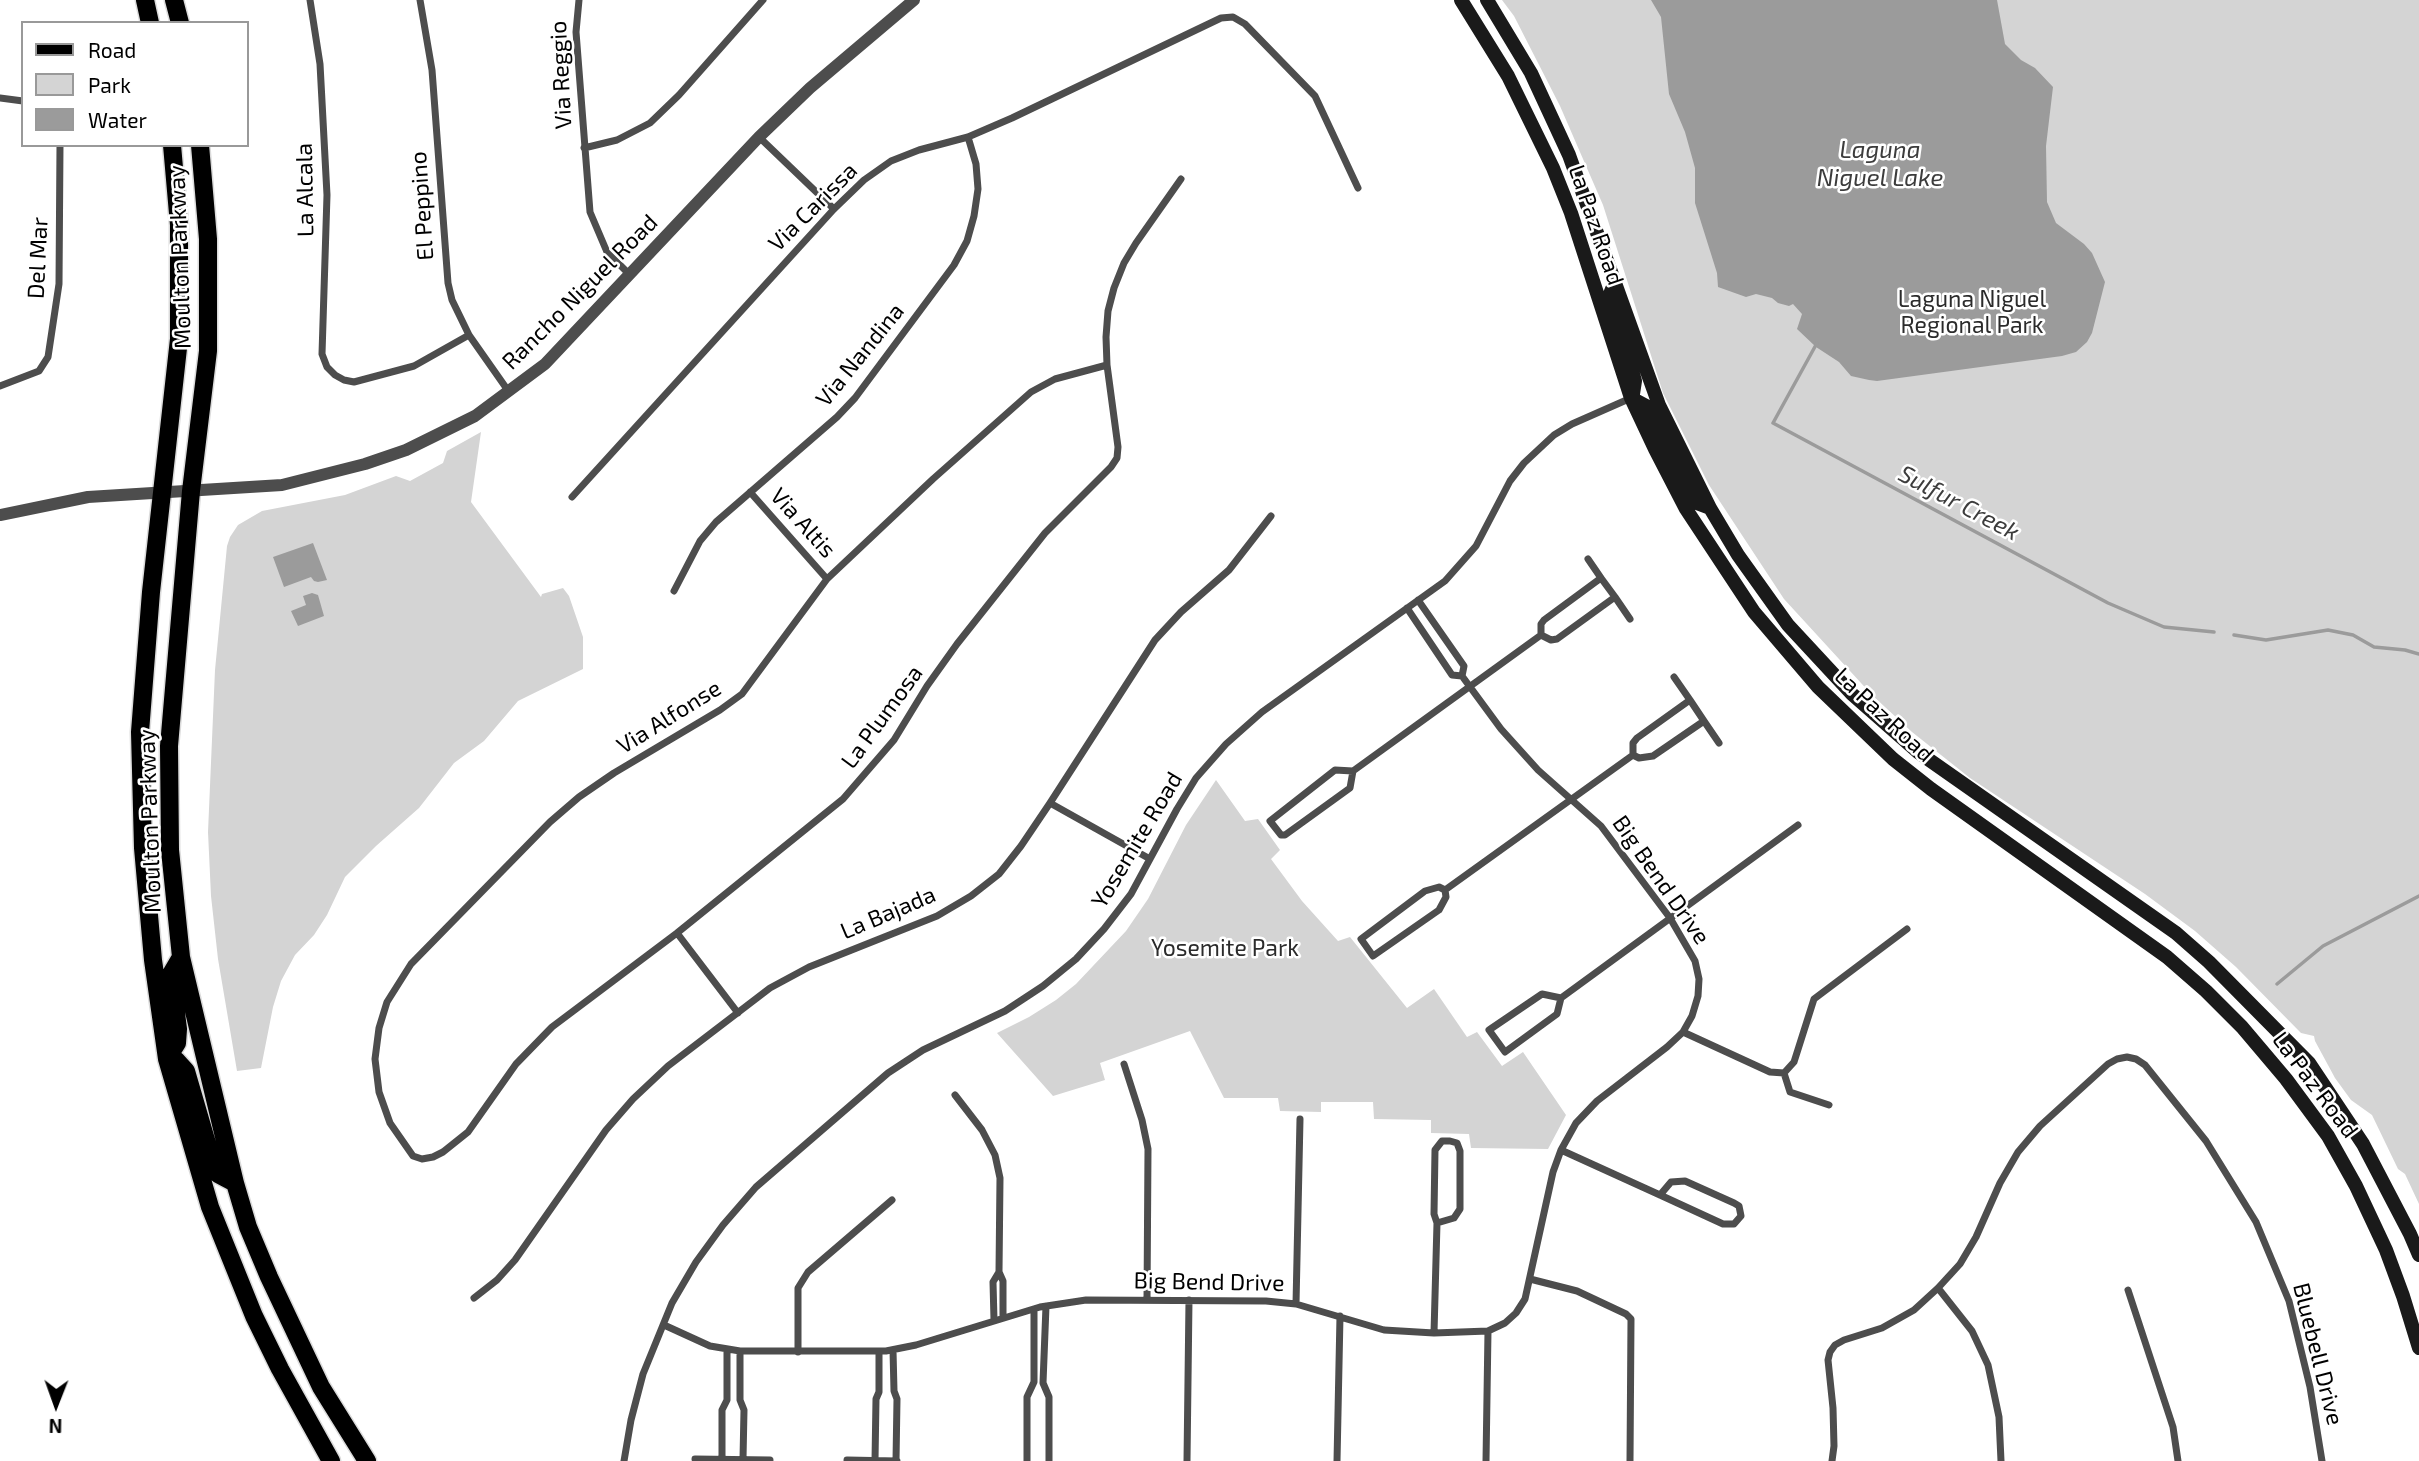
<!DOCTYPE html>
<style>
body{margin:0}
#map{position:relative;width:2419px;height:1461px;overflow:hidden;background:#fff;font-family:"Exo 2",sans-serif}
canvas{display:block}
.legend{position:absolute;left:21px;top:21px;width:228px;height:126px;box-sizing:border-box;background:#fff;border:2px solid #999;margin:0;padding:9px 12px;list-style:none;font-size:21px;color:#000}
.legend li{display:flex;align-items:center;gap:14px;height:35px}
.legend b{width:35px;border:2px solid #999}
.north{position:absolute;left:21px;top:1370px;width:70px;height:70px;-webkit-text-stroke:5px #fff;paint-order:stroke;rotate:181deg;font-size:19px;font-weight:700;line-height:28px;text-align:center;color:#000}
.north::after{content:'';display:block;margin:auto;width:24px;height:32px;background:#000;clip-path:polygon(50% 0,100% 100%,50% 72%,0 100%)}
</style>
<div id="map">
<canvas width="2419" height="1461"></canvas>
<ul class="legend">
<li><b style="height:9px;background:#000"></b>Road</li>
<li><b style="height:19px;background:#d4d4d4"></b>Park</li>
<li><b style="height:19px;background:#9b9b9b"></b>Water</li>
</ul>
<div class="north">N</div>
</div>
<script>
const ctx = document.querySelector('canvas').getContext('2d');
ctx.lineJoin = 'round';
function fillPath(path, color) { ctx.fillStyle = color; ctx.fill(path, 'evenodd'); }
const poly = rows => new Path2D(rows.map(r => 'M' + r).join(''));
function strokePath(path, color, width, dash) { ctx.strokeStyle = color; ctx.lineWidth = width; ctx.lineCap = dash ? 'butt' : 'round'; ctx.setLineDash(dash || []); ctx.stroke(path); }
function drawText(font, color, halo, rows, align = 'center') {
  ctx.font = font + ' "Exo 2",sans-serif'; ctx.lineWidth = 5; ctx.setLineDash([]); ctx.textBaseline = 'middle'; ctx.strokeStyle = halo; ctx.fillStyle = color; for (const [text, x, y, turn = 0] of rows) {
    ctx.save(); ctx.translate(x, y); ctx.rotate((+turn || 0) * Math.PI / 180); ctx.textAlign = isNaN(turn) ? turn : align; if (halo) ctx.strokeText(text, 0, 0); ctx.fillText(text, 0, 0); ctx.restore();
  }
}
const green = poly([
 [1502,0,2419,0,2419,1204,2405,1174,2398,1169,2372,1115,2351,1100,2335,1078,2315,1041,2314,1036,2301,1033,2236,967,2195,931,2145,894,1970,778,1912,732,1872,695,1784,599,1709,485,1663,393,1603,205,1560,106,1514,16],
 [481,432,471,502,541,597,542,594,563,588,569,596,583,637,583,669,518,701,484,741,454,763,419,808,376,846,345,877,327,915,314,935,295,955,281,981,273,1007,261,1068,237,1071,218,959,211,896,208,832,215,670,227,546,230,537,238,525,262,511,345,495,396,476,410,481,443,463,447,451],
 [1216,780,1245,821,1258,819,1280,850,1271,859,1302,901,1338,941,1350,937,1407,1008,1434,989,1467,1037,1477,1032,1502,1066,1523,1052,1566,1115,1548,1149,1471,1148,1469,1134,1431,1133,1431,1120,1374,1119,1373,1102,1321,1102,1321,1112,1280,1111,1278,1098,1224,1098,1190,1031,1100,1063,1105,1080,1053,1096,997,1033,1029,1017,1056,1000,1076,984,1126,931,1148,899,1186,825]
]);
const water = poly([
 [1651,0,1997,0,2005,44,2021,60,2035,68,2053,87,2046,146,2047,202,2056,223,2084,244,2092,253,2105,282,2092,333,2087,342,2076,352,2062,356,1877,381,1869,380,1851,376,1839,362,1816,347,1797,329,1802,314,1793,304,1789,306,1778,303,1772,298,1756,294,1746,297,1718,287,1717,273,1695,203,1695,168,1685,132,1669,94,1661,17],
 [313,543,327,580,318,582,314,581,311,577,284,587,273,557],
 [312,593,318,595,324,616,298,626,291,611,306,605,303,596]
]);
const stream = poly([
 [1817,343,1773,423,2108,603,2164,627,2214,632],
 [2234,635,2266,640,2328,630,2353,635,2374,647,2405,650,2419,654],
 [2277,984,2323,946,2419,896]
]);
const minor = poly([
 [310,0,320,64,327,195,322,354,327,367,335,375,344,380,354,382,414,366,469,335],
 [420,0,432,70,448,283,452,300,469,335,509,392],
 [579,0,576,32,590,212,607,252,630,275],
 [0,98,23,101],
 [759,137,834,209],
 [584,148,617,140,650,123,679,95,763,0],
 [1107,365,1055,379,1031,392,933,479,827,579,742,694,720,710,614,773,579,797,550,822,411,964,387,1002,379,1028,375,1059,379,1092,390,1123,413,1156,422,1159,433,1157,443,1152,468,1132,516,1064,552,1027,677,933,843,799,894,740,927,686,957,644,1045,533,1111,467,1117,458,1118,447,1107,365,1106,337,1108,311,1114,288,1124,263,1136,243,1181,179],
 [0,386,39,371,48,357,59,284,60,145],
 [750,492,827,579],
 [572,497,834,209,864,180,891,161,919,150,968,137,1012,118,1221,18,1233,17,1245,24,1315,96,1358,188],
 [1588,559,1601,578],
 [674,591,700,541,716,522,837,417,855,398,954,265,967,241,974,216,978,189,976,164,968,137],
 [1615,597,1630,619],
 [1407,608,1452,675,1462,676],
 [1674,677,1690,700],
 [1704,721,1719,743],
 [1353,771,1335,770,1270,821,1281,835,1285,835,1350,788,1353,771,1541,635,1541,624,1544,620,1601,578,1615,597,1557,639,1551,640,1541,635],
 [1050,803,1150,859],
 [1445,890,1439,887,1425,891,1361,939,1373,956,1439,910,1446,897,1445,890,1633,755,1633,743,1637,738,1690,700,1704,721,1653,756,1639,758,1633,755],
 [677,933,738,1013],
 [1561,998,1542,994,1489,1030,1505,1052,1557,1014,1561,998,1798,825],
 [1683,1032,1770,1072,1784,1073,1790,1092,1829,1105],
 [1124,1064,1142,1120,1148,1149,1147,1299],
 [1784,1073,1794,1062,1814,999,1907,929],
 [955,1095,982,1130,995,1155,1000,1178,999,1272,1003,1281,1003,1317],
 [1561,1150,1660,1195,1723,1224,1734,1224,1741,1216,1739,1206,1734,1203,1685,1181,1671,1182,1660,1195],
 [1530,1279,1577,1291,1626,1314,1631,1319,1630,1461],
 [1938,1288,1972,1331,1988,1365,1999,1417,2001,1461],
 [2128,1290,2173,1427,2178,1461],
 [474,1298,497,1280,515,1260,606,1130,633,1099,668,1066,770,988,809,967,937,916,971,896,999,874,1021,846,1050,803,1155,640,1181,612,1229,570,1271,516],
 [1296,1304,1300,1119],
 [1046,1306,1043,1383,1049,1397,1049,1461],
 [994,1320,993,1282,999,1272],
 [664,1325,710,1346,740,1351,886,1351,916,1345,1040,1307,1086,1300,1266,1301,1296,1304,1384,1330,1434,1333,1488,1331,1505,1323,1516,1313,1525,1299,1553,1172,1561,1150,1576,1123,1597,1101,1667,1047,1683,1032,1692,1016,1698,996,1699,979,1695,961,1670,918,1601,826,1538,770,1501,729,1462,676,1464,666,1418,600],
 [1434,1333,1437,1223,1434,1214,1435,1150,1442,1141,1450,1141,1457,1143,1460,1151,1460,1209,1454,1218,1437,1223],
 [893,1350,894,1391,897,1399,896,1461],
 [740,1351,740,1400,744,1410,743,1459],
 [798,1352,798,1288,808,1272,892,1200],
 [695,1459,770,1460],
 [722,1459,722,1410,727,1400,727,1349],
 [847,1460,897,1461],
 [624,1461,631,1420,643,1374,672,1303,696,1262,723,1225,756,1187,888,1073,923,1050,1005,1011,1043,986,1076,959,1104,929,1131,894,1177,809,1196,778,1226,744,1262,712,1445,581,1476,546,1510,481,1524,463,1554,435,1572,424,1631,398],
 [875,1461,876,1399,879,1392,879,1351],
 [1027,1461,1027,1397,1034,1382,1034,1309],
 [1187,1461,1189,1300],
 [1337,1461,1340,1316],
 [1486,1461,1488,1331],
 [1832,1461,1834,1446,1833,1408,1828,1360,1830,1352,1835,1345,1844,1340,1882,1328,1914,1310,1938,1288,1960,1264,1976,1237,2000,1183,2018,1152,2040,1126,2108,1064,2117,1059,2127,1057,2136,1059,2145,1065,2206,1141,2256,1222,2289,1301,2310,1387,2322,1461]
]);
const tertiary = poly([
 [0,515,88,497,282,485,365,464,406,450,475,416,545,364,759,137,810,88,914,0]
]);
const secondary = poly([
 [1461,0,1508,76,1553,168,1571,213,1631,398,1655,449,1686,509,1754,612,1818,687,1893,759,1931,789,2167,957,2206,991,2242,1027,2286,1079,2328,1136,2356,1186,2386,1250,2403,1296,2419,1348],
 [1487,0,1531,73,1569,155,1659,405,1710,508,1738,555,1788,625,1852,694,1918,752,2176,933,2209,962,2309,1063,2363,1144,2410,1234,2419,1255],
 [1612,289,1610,294,1635,381,1633,394],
 [1631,398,1646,406,1694,502,1710,508]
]);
const primary = poly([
 [145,0,150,23],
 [174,0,180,23],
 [172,145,179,225,179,339,151,592,140,732,143,848,153,960,167,1059,210,1207,254,1316,280,1369,331,1461],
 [200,145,208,239,208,351,191,491,169,746,170,850,181,957,235,1183,248,1227,269,1277,321,1387,367,1461],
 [181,957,171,974,178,1029,177,1043,167,1059,176,1060,186,1071,211,1157,218,1174,235,1183]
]);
const streetNames = [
 ["Via Reggio",561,75,-93],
 ["La Alcala",305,190,-91],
 ["El Peppino",422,206,-94],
 ["Via Carissa",813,207,-45],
 ["La Paz Road",1596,225,71],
 ["Moulton Parkway",180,257,-92],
 ["Del Mar",38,258,-87],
 ["Rancho Niguel Road",580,292,-45],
 ["Via Nandina",860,355,-51],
 ["Via Altis",803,523,48],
 ["La Paz Road",1884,715,43],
 ["Via Alfonse",669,717,-32],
 ["La Plumosa",882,717,-54],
 ["Moulton Parkway",150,821,-92],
 ["Yosemite Road",1137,840,-59],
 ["Big Bend Drive",1661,880,55],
 ["La Bajada",888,913,-23],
 ["La Paz Road",2315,1085,53],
 ["Big Bend Drive",1209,1282,1],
 ["Bluebell Drive",2318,1354,76]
];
const parkNames = [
 ["Laguna Niguel",1972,299],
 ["Regional Park",1972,325],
 ["Yosemite Park",1225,948]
];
const waterNames = [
 ["Laguna",1880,150],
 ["Niguel Lake",1880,178],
 ["Sulfur Creek",1959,503,28]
];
fillPath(green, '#d4d4d4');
fillPath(water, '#9b9b9b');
strokePath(stream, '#9b9b9b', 3.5);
strokePath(primary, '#dbdbdb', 21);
strokePath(minor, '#4d4d4d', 7);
strokePath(tertiary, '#4d4d4d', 12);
strokePath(secondary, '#1a1a1a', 14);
strokePath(primary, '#000', 18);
drawText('23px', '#000', '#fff', streetNames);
drawText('23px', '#2b2b2b', '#fff', parkNames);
drawText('italic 24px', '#3c3c3c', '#fff', waterNames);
</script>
